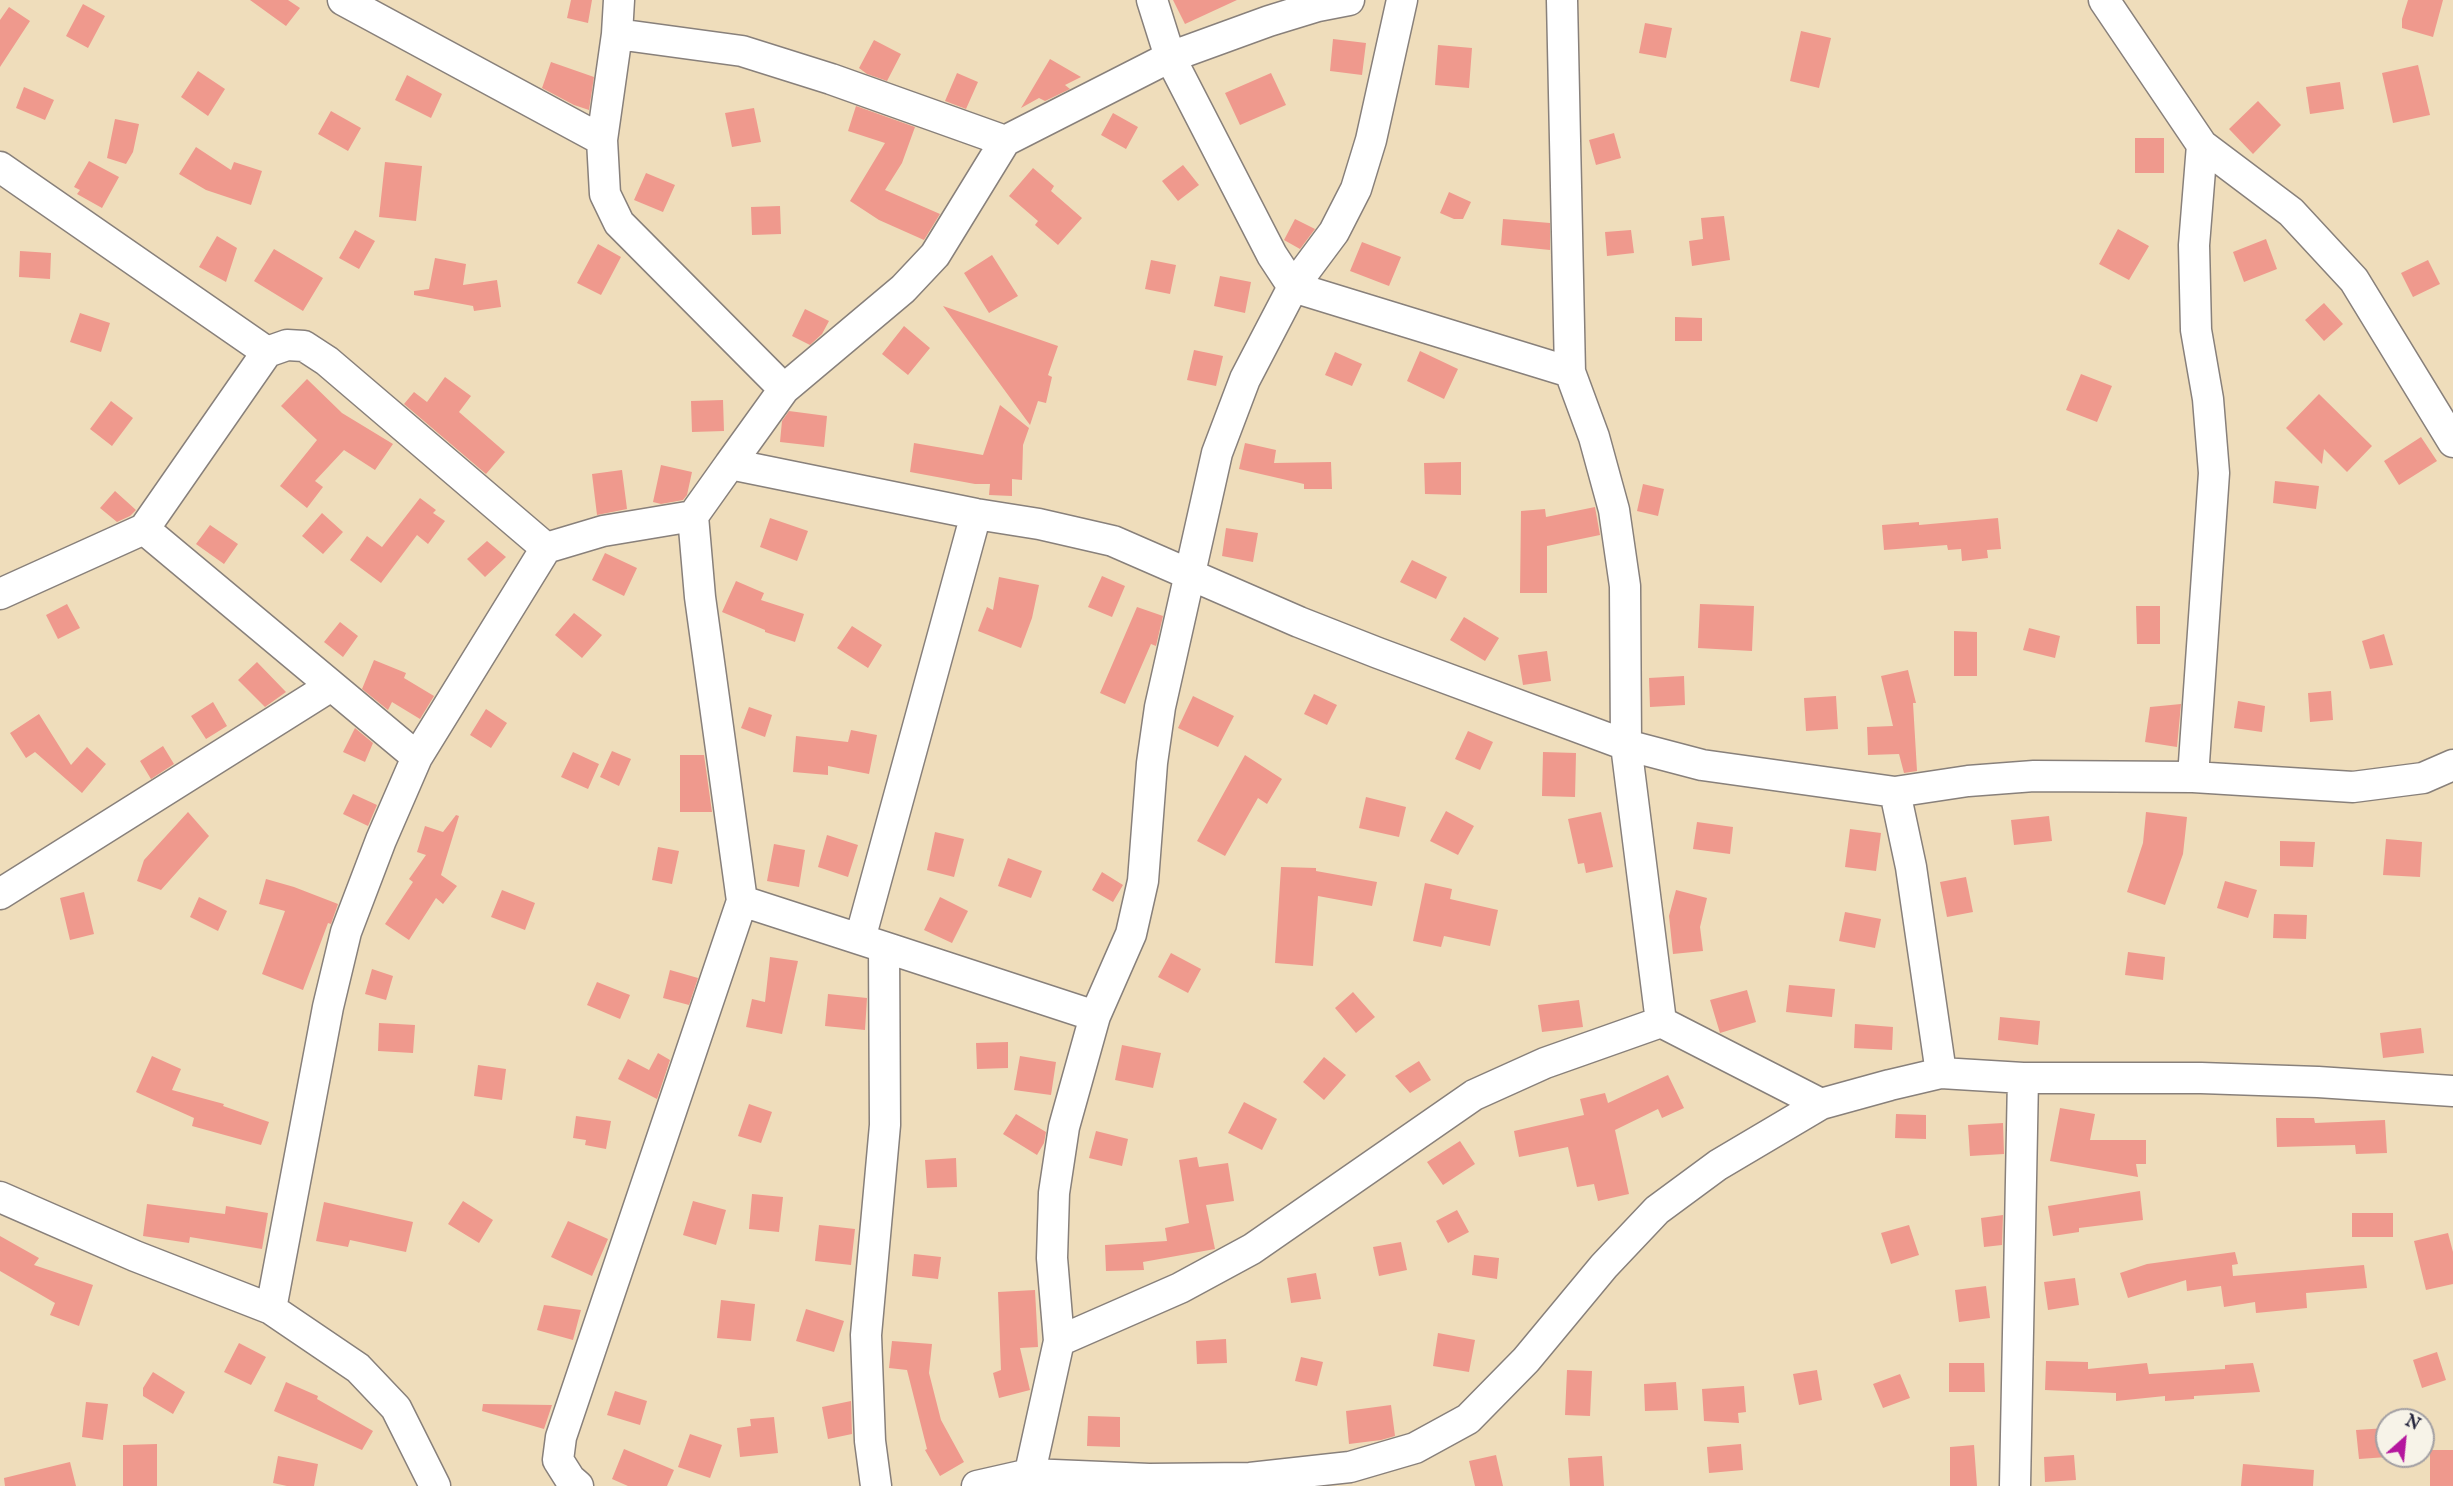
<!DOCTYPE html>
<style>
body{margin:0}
#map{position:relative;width:2453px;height:1486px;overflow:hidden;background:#efddbb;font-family:"IM FELL English",serif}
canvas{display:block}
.north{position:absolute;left:2375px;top:1408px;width:60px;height:60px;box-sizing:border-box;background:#f7f3e8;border:2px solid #a29fa3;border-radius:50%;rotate:27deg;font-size:16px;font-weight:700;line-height:24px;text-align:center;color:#22223b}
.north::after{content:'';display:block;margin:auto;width:21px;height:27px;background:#b5179e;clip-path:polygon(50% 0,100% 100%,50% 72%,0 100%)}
</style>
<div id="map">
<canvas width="2453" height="1486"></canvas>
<div class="north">N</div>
</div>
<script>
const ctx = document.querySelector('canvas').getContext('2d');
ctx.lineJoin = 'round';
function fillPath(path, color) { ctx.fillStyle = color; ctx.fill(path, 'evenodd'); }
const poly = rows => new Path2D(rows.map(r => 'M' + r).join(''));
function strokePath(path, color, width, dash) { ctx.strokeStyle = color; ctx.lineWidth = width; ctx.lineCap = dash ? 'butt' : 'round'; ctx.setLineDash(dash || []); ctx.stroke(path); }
const building = poly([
 [250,0,288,0,300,8,286,26],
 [571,0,592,0,588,23,567,18],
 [1173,0,1237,0,1185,24],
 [2408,0,2443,0,2433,37,2402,28,2402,19],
 [83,4,105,16,88,48,66,36],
 [9,7,30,21,0,67,0,20],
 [1645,23,1672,28,1666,58,1639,53],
 [1801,31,1831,38,1819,88,1790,81],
 [1333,39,1366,43,1362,75,1330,71],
 [874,40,901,54,887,81,867,74,859,68],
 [1438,45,1472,48,1469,88,1435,85],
 [1050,59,1081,77,1065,85,1070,89,1045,101,1039,98,1021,108],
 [551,62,594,77,589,110,574,105,542,88],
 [2418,65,2430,115,2393,123,2382,73],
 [198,71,225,89,208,116,181,97],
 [957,73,978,82,966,109,945,101],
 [1271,73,1286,105,1240,125,1225,93],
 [407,75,442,94,431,118,395,100],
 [2340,82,2344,109,2310,114,2306,87],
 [24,87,54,100,45,120,16,108],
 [2258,101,2281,125,2253,154,2229,129],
 [856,106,915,127,902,163,885,190,940,214,924,240,879,220,850,201,885,143,848,131],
 [754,108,761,142,732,147,725,113],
 [331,111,361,128,348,151,318,134],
 [1113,113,1138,127,1126,149,1101,135],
 [115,119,139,124,133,152,126,164,107,158],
 [1614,133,1621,158,1596,165,1589,140],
 [2135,138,2164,138,2164,173,2135,173],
 [196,147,231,170,234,162,262,171,251,205,206,190,179,174],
 [89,161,119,177,102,208,77,194,80,190,74,187],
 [385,162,422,166,416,221,379,217],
 [1183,165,1199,185,1178,201,1162,181],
 [1033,168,1054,186,1051,191,1082,218,1058,245,1035,225,1038,221,1009,196],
 [646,173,675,185,663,212,634,200],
 [1449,192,1471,202,1463,219,1454,219,1440,213],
 [780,206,781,234,752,235,751,207],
 [1724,216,1730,260,1692,266,1689,241,1703,239,1701,218],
 [1295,219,1315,229,1300,249,1284,240],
 [1503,219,1550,223,1550,250,1501,245],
 [2118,229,2149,246,2129,280,2099,264],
 [355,230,375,241,359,269,339,258],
 [1631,230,1634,253,1607,256,1605,232],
 [217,236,237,248,226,282,199,267],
 [2266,239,2277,269,2244,282,2233,252],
 [1362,242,1401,257,1389,286,1350,271],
 [598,244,621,257,601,295,577,283],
 [274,249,323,278,303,311,254,281],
 [20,251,51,253,50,279,19,277],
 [992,255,1018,296,989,313,964,273],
 [435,258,466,264,463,285,497,280,501,307,474,311,473,306,414,295,414,291,429,289],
 [1151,260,1176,265,1170,294,1145,289],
 [2428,260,2440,284,2413,297,2401,273],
 [1220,276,1251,282,1245,313,1214,306],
 [2324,303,2343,324,2324,341,2305,320],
 [943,306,1058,346,1048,375,1052,377,1046,403,1038,401,1030,425],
 [805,309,829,321,822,334,810,345,792,336],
 [80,313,110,323,101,352,70,342],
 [1675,317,1702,318,1702,341,1675,341],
 [904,326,930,348,908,375,882,354],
 [1194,350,1223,356,1216,386,1187,380],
 [1420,351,1458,369,1444,399,1407,381],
 [1335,352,1362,364,1352,386,1325,375],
 [2081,374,2112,386,2097,422,2066,410],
 [445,377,471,396,459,412,505,452,486,474,404,404,414,392,427,402],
 [307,379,342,413,393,444,375,470,344,450,315,481,323,487,307,508,280,486,317,440,281,406],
 [2319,394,2372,446,2347,472,2324,449,2322,464,2286,428],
 [723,400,724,431,692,432,691,401],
 [111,401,133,418,112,446,90,429],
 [1000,405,1029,428,1023,445,1022,480,1012,479,1012,496,989,495,990,484,975,484,910,472,914,443,983,455],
 [789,411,827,416,824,447,780,442,782,421],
 [2421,437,2437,461,2399,485,2384,461],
 [1245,443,1276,450,1274,463,1331,462,1332,489,1304,489,1304,484,1239,469],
 [1461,462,1461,495,1425,494,1424,463],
 [661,465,692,472,687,495,683,500,661,504,653,502],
 [622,470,627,509,597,515,592,474],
 [2275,481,2319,486,2316,509,2273,503],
 [1643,484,1664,489,1658,516,1637,511],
 [115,491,136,510,130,516,117,522,100,508],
 [420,498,436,510,433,513,445,521,428,544,417,535,381,583,350,560,367,536,382,547],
 [1595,507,1600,535,1547,546,1547,593,1520,593,1521,511,1545,509,1546,517],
 [322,513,343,532,323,554,302,536],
 [770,518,808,531,797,561,760,547],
 [1998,518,2001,549,1987,550,1988,558,1962,561,1961,549,1948,550,1947,545,1884,550,1882,525,1919,522,1919,525],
 [210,525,238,544,224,564,196,544],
 [1226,528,1258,533,1253,562,1222,556],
 [487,541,506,557,485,577,467,559],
 [605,553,637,568,624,596,592,580],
 [1412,560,1447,577,1436,599,1400,582],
 [1102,576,1125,586,1112,617,1088,607],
 [999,577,1039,585,1032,618,1021,648,978,631,987,607,993,610],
 [736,581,764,593,761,600,804,614,795,642,765,632,765,630,722,612],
 [67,604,80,628,58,639,46,615],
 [1700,604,1754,606,1752,651,1698,648],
 [2136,606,2160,606,2160,644,2137,644],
 [1137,607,1163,616,1156,646,1151,644,1125,704,1100,693],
 [574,613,602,635,582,658,555,635],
 [1464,617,1499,638,1485,661,1450,640],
 [340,622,358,636,343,657,324,642],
 [852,626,882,645,868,668,837,648],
 [2029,628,2060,636,2055,658,2023,650],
 [1954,631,1977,632,1977,676,1954,676],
 [2384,634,2393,665,2370,669,2362,641],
 [1547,651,1551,681,1523,685,1518,655],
 [374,660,406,673,404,678,434,696,420,719,392,702,388,710,362,689],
 [257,662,286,692,265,707,238,680],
 [1908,670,1916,703,1913,703,1917,771,1904,773,1899,754,1868,755,1867,727,1893,726,1881,676],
 [1684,676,1685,705,1650,707,1649,678],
 [2331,691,2333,720,2310,722,2308,693],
 [1314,694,1337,705,1327,725,1304,714],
 [1193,696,1234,716,1218,747,1178,728],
 [1836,696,1838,729,1806,731,1804,698],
 [2238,701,2265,706,2262,732,2234,728],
 [213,702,227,726,206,739,191,716],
 [2181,704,2177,747,2145,742,2150,707],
 [749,707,772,715,765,737,741,728],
 [486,709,507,723,491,748,470,735],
 [39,714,71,765,87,747,106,764,82,793,35,752,26,758,10,733],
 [355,728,373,743,365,762,343,752],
 [851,730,877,735,869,774,828,766,828,775,793,772,796,736,848,742],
 [1468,731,1493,742,1480,770,1455,759],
 [163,746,174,764,151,779,140,761],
 [612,751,631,759,619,786,600,777],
 [573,752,599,764,588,789,561,777],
 [1543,752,1576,753,1575,797,1542,796],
 [680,755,704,755,712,812,680,812],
 [1245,755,1282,779,1267,804,1258,798,1225,856,1197,841],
 [353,794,377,805,368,826,343,814],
 [1366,797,1406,807,1399,837,1359,828],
 [1446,811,1474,826,1458,855,1430,841],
 [188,812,209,836,161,890,137,881,144,860],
 [1601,812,1613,867,1586,873,1584,863,1578,864,1568,819],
 [2146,812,2187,817,2183,854,2165,905,2127,892,2143,843],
 [456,815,459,816,441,875,457,886,443,904,436,898,409,940,385,924,413,882,409,879,426,855,417,852,425,826,443,832],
 [2049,816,2052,841,2014,845,2011,820],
 [1697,822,1733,827,1730,854,1693,849],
 [1850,829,1881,833,1876,871,1845,867],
 [935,832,964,839,954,877,927,870],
 [827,835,858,845,848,877,818,867],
 [2386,839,2422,842,2420,877,2383,875],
 [2280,841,2315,842,2313,867,2280,866],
 [774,844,805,850,799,887,767,881],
 [658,847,679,851,672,884,652,880],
 [1008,858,1042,871,1031,898,998,886],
 [1281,867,1316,868,1316,871,1377,882,1372,906,1318,896,1313,966,1275,963],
 [1102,872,1123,885,1113,902,1092,890],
 [1966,877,1973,912,1947,917,1940,882],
 [266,879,294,887,338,904,331,924,328,923,303,990,262,974,285,911,259,904],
 [2225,881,2257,890,2248,918,2217,908],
 [1425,883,1452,889,1450,899,1498,910,1490,946,1444,936,1441,947,1413,941],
 [502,890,535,903,525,930,491,917],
 [1676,890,1707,898,1700,927,1703,951,1673,954,1669,916],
 [84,892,94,934,70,940,60,898],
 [199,897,227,911,218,931,190,917],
 [940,897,968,911,952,943,924,930],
 [1845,912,1881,919,1875,948,1839,941],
 [2274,914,2307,915,2306,939,2273,938],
 [2128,952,2165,957,2163,980,2125,975],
 [1171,953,1201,969,1188,993,1158,977],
 [770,957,798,961,782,1034,746,1027,752,999,765,1002],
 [372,969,393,976,386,1000,365,994],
 [670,970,698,978,689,1005,663,998],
 [597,982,630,995,620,1019,587,1005],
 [1789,985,1835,989,1832,1017,1786,1012],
 [1747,990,1756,1022,1720,1033,1710,1000],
 [1353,992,1375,1017,1356,1033,1335,1008],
 [828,994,867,998,865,1030,825,1026],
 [1579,1000,1583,1027,1542,1032,1538,1005],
 [2000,1017,2040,1021,2038,1045,1998,1040],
 [379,1023,415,1025,413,1053,378,1051],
 [1855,1024,1893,1027,1892,1050,1854,1048],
 [2421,1028,2424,1053,2383,1058,2380,1033],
 [1008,1042,1008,1068,977,1069,976,1043],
 [1122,1045,1161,1053,1153,1088,1115,1080],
 [658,1053,670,1060,657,1099,618,1079,628,1059,649,1070],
 [152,1056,181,1069,172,1090,224,1104,223,1106,269,1122,261,1145,192,1126,194,1118,136,1092],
 [1020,1056,1056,1062,1051,1095,1014,1090],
 [1324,1057,1346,1075,1324,1100,1303,1082],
 [1419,1061,1431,1080,1410,1093,1395,1076],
 [478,1065,506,1069,502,1100,474,1096],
 [1668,1075,1684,1108,1662,1118,1658,1109,1615,1130,1629,1194,1598,1201,1594,1184,1577,1187,1568,1147,1519,1157,1514,1131,1584,1115,1580,1099,1605,1093,1608,1103],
 [1244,1102,1277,1119,1262,1150,1228,1133],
 [749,1104,772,1112,761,1143,738,1136],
 [2060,1108,2095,1114,2090,1140,2146,1140,2146,1164,2136,1164,2138,1177,2050,1161],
 [1016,1114,1046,1132,1044,1143,1037,1155,1003,1134],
 [1896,1114,1926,1115,1926,1139,1895,1138],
 [576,1116,611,1121,606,1149,585,1145,586,1140,573,1138],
 [2276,1118,2314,1118,2315,1123,2385,1120,2387,1153,2356,1154,2355,1145,2277,1147],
 [2003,1123,2004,1154,1970,1156,1968,1125],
 [1096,1131,1128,1139,1122,1166,1089,1158],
 [1460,1141,1475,1164,1443,1185,1427,1162],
 [1197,1157,1199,1167,1228,1163,1234,1201,1206,1205,1215,1249,1143,1262,1144,1270,1106,1271,1105,1245,1167,1241,1165,1228,1189,1223,1179,1160],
 [956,1158,957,1187,927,1188,925,1160],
 [2140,1191,2143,1220,2079,1228,2079,1232,2053,1236,2048,1206],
 [752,1194,783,1197,779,1232,749,1229],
 [463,1201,493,1220,479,1243,448,1224],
 [693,1201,726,1210,716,1245,683,1235],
 [324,1202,413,1222,406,1252,350,1240,348,1247,316,1241],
 [147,1204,225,1214,226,1206,268,1213,262,1249,190,1237,189,1243,143,1236],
 [1457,1210,1469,1232,1448,1243,1436,1221],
 [2352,1213,2393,1213,2393,1237,2352,1237],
 [2003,1215,2002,1245,1984,1247,1981,1218],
 [568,1221,608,1239,592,1276,551,1257],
 [819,1225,855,1229,851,1265,815,1261],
 [1909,1225,1919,1255,1891,1264,1881,1233],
 [2448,1233,2453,1252,2453,1284,2426,1290,2414,1241],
 [0,1236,39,1258,34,1265,93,1285,79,1326,50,1315,55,1303,0,1271],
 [1401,1242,1407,1270,1379,1276,1373,1247],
 [2235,1252,2238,1264,2232,1265,2233,1276,2364,1265,2367,1288,2306,1293,2307,1308,2256,1313,2255,1302,2224,1307,2221,1286,2187,1291,2186,1280,2128,1298,2120,1273,2147,1264],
 [914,1254,941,1257,938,1279,912,1276],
 [1474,1255,1499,1258,1497,1279,1472,1275],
 [1316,1273,1321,1299,1291,1303,1287,1278],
 [2075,1278,2079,1305,2048,1310,2044,1282],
 [1986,1286,1990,1318,1959,1322,1955,1290],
 [1035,1290,1038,1347,1020,1348,1030,1390,999,1398,993,1373,1001,1370,998,1292],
 [721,1300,755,1304,751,1341,717,1338],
 [544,1305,581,1310,573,1340,537,1330],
 [806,1309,844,1321,834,1352,796,1341],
 [1438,1333,1475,1340,1469,1372,1433,1366],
 [1226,1339,1227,1363,1197,1364,1196,1341],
 [892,1341,932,1344,929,1373,941,1420,964,1462,940,1476,925,1450,927,1449,907,1370,889,1368],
 [239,1343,266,1357,251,1385,224,1372],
 [2437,1352,2446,1380,2422,1388,2413,1360],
 [1301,1357,1323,1362,1317,1386,1295,1381],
 [2046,1361,2088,1362,2088,1369,2147,1363,2149,1374,2225,1369,2225,1365,2253,1363,2260,1392,2194,1396,2194,1399,2165,1401,2165,1396,2116,1401,2116,1393,2045,1390],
 [1949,1363,1984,1363,1985,1392,1949,1392],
 [1567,1370,1592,1371,1590,1416,1565,1415],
 [1817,1370,1822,1400,1799,1405,1793,1374],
 [153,1372,185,1392,173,1414,143,1396,143,1388],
 [1900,1374,1910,1398,1883,1408,1873,1384],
 [286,1382,318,1396,317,1399,373,1431,362,1450,274,1411],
 [1676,1382,1678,1410,1645,1411,1644,1384],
 [1744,1386,1746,1412,1738,1413,1739,1423,1704,1421,1702,1389],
 [615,1391,647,1401,640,1425,607,1415],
 [851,1401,852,1434,828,1439,822,1407],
 [86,1402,108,1404,103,1440,82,1437],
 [483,1404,552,1405,544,1429,482,1411],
 [1391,1405,1395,1436,1381,1440,1349,1444,1346,1411],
 [1088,1416,1120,1417,1120,1447,1087,1446],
 [774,1417,778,1453,740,1457,737,1428,751,1426,750,1419],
 [2387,1428,2387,1457,2359,1459,2356,1430],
 [690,1434,722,1445,710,1478,678,1467],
 [157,1444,157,1486,123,1486,123,1445],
 [1741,1444,1743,1470,1709,1473,1707,1447],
 [1974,1445,1977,1486,1950,1486,1950,1447],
 [624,1449,674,1470,667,1486,628,1486,612,1479],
 [2430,1450,2453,1450,2453,1486,2430,1486],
 [1496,1455,1503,1486,1475,1486,1469,1461],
 [2074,1455,2076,1480,2045,1482,2044,1457],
 [278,1456,318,1464,314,1486,287,1486,273,1483],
 [1602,1456,1604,1486,1570,1486,1568,1458],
 [70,1462,76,1486,5,1486,4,1478],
 [2243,1464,2314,1470,2313,1486,2241,1486]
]);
const street = poly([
 [343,0,602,140],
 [619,0,617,34,602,140,605,194,619,223,784,389],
 [1152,0,1170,57,1272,255,1293,287,1570,372,1594,437,1614,510,1625,586,1626,745,1661,1022],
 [1562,0,1570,372],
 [2104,0,2202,145,2291,212,2354,280,2453,442],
 [617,34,742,51,831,79,1005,141],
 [0,167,267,352],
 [730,464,784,389,903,289,935,255,1005,141,1170,57,1269,21,1318,6,1349,0],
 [144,529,417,757],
 [0,594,144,529,267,352,287,345,304,346,327,361,546,548],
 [2193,777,2214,473,2208,399,2196,330,2194,245,2202,145],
 [1895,792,1911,867,1941,1073],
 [0,894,331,686],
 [742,901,884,947,885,1125,866,1335,870,1441,876,1486],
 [860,939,976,514],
 [884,947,1095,1016],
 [0,1197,135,1256,271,1309,358,1368,396,1408,435,1486],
 [271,1309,328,1007,346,932,381,840,417,757,546,548,603,531,693,516],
 [1059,1341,1180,1288,1252,1249,1474,1095,1545,1063,1661,1022,1821,1104],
 [578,1486,570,1479,558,1460,561,1437,742,901,700,597,693,516,730,464,976,514,1039,524,1113,541,1299,622,1378,653,1626,745,1702,765,1895,792,1968,781,2034,776,2193,777,2353,787,2423,778,2453,765],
 [977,1486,1030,1474,1149,1479,1250,1478,1350,1467,1415,1448,1468,1419,1526,1360,1604,1266,1657,1210,1718,1165,1821,1104,1890,1085,1941,1073,2023,1078,2201,1078,2318,1082,2453,1091],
 [1027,1486,1059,1341,1052,1258,1054,1193,1064,1127,1095,1016,1131,934,1143,881,1152,763,1160,707,1217,453,1245,379,1293,287,1334,232,1356,189,1371,140,1402,0],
 [2015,1486,2023,1078]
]);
fillPath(building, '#ef998d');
strokePath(street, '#88807b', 33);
strokePath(street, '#fff', 30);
</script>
